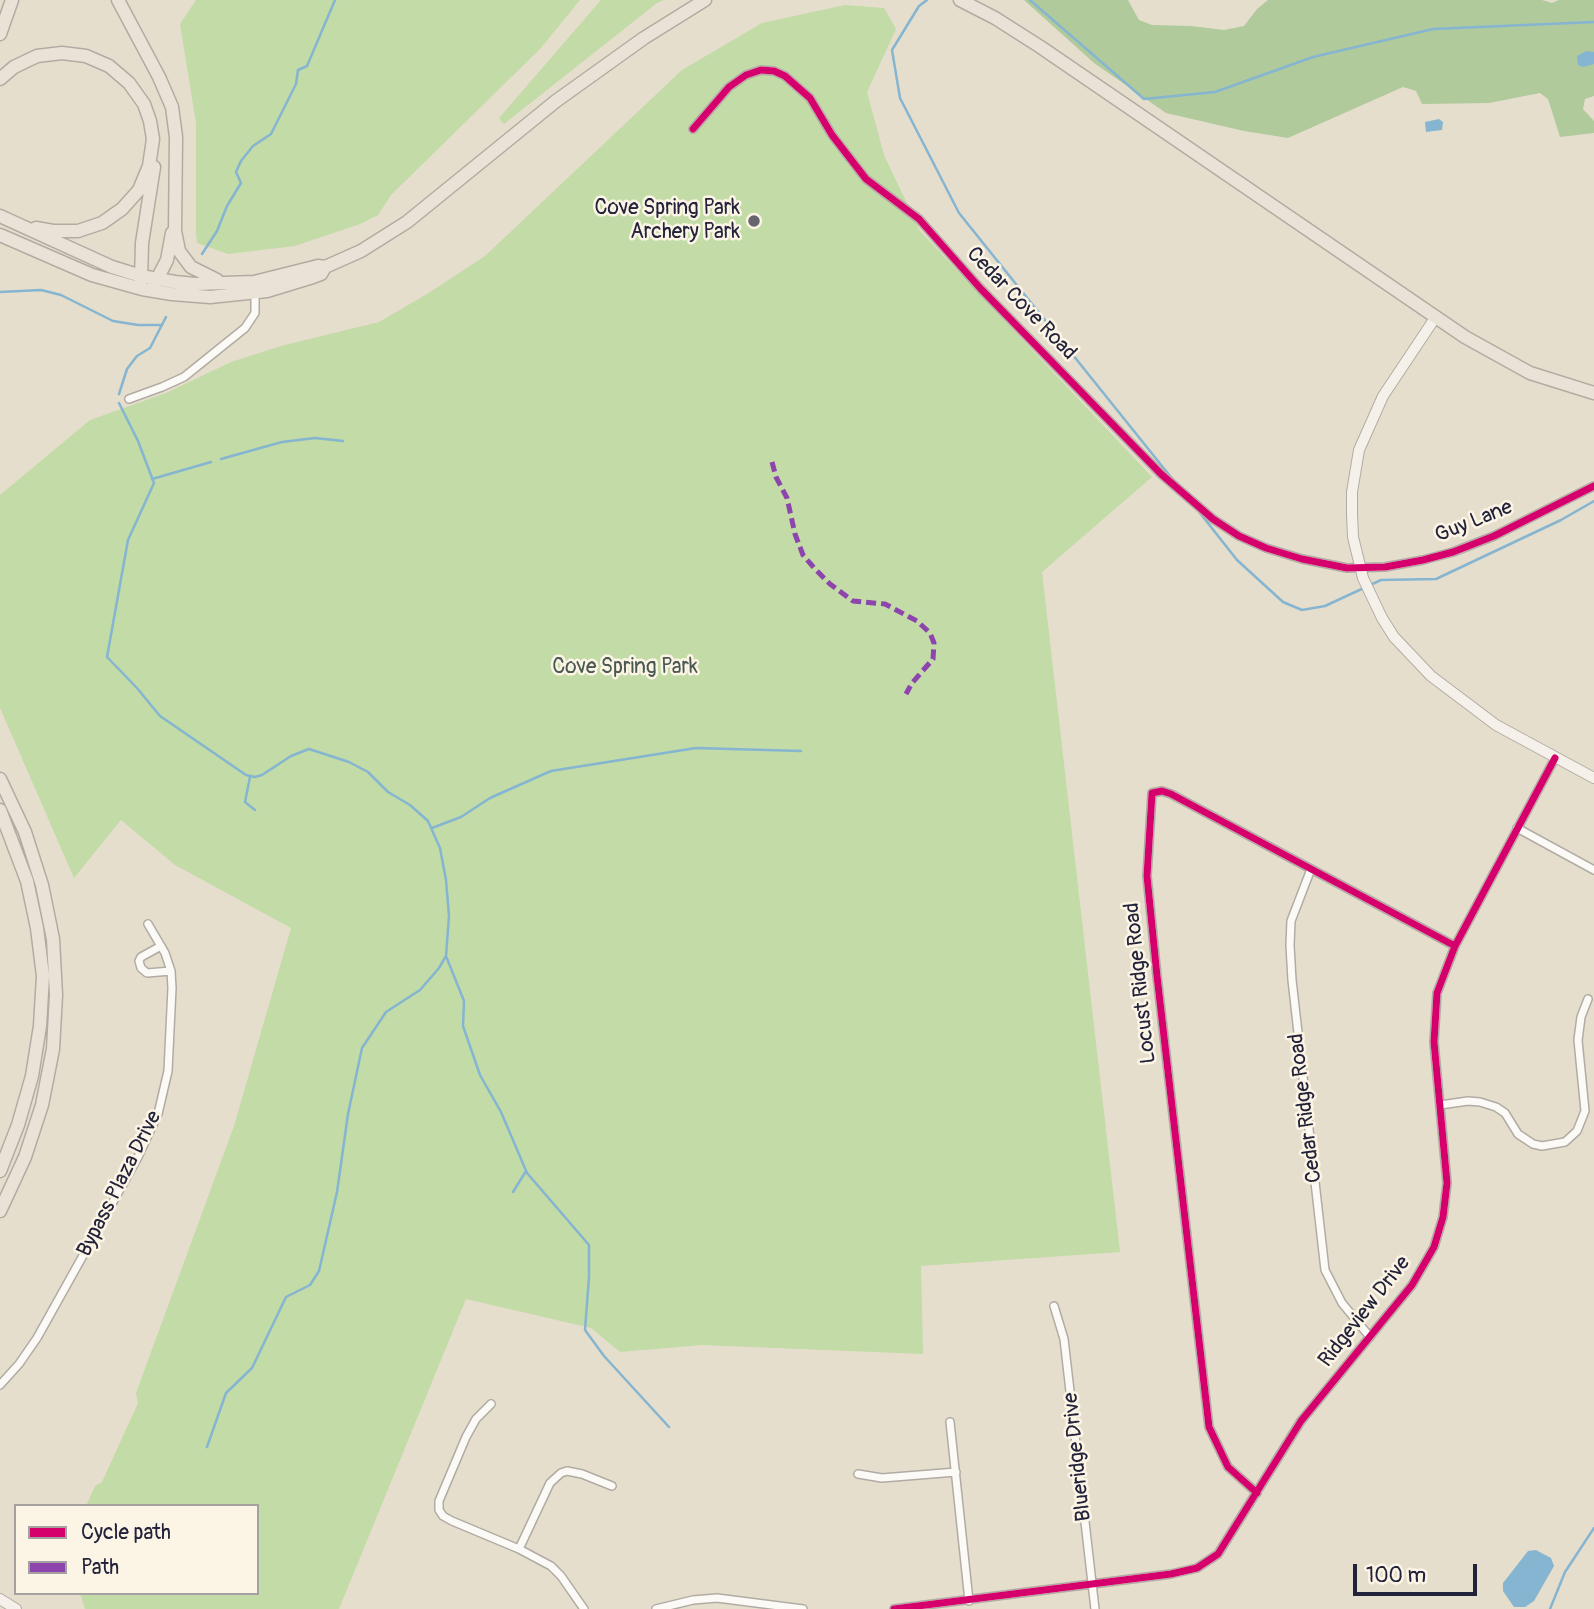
<!DOCTYPE html>
<style>
body{margin:0}
#map{position:relative;width:1594px;height:1609px;overflow:hidden;background:#e6decc;font-family:Pangolin,sans-serif}
canvas{display:block}
.legend{position:absolute;left:14px;top:1504px;width:245px;height:91px;box-sizing:border-box;background:#fcf5e5;border:2px solid #a5a1a1;margin:0;padding:9px 12px;list-style:none;font-size:21px;color:#22223b}
.legend li{display:flex;align-items:center;gap:14px;height:35px}
.legend b{width:35px;border:2px solid #a5a1a1}
.scale{position:absolute;left:1353px;top:1564px;width:124px;height:32px;box-sizing:border-box;border:4px solid #22223b;border-top:0;padding-left:9px;font-size:21px;line-height:24px;white-space:nowrap;color:#22223b;-webkit-text-stroke:5px #fcf5e5;paint-order:stroke}
</style>
<div id="map">
<canvas width="1594" height="1609"></canvas>
<ul class="legend">
<li><b style="height:9px;background:#d6006c"></b>Cycle path</li>
<li><b style="height:9px;background:#8e44ad"></b>Path</li>
</ul>
<div class="scale">100 m</div>
</div>
<script>
const ctx = document.querySelector('canvas').getContext('2d');
ctx.lineJoin = 'round';
function fillPath(path, color) { ctx.fillStyle = color; ctx.fill(path, 'evenodd'); }
const poly = rows => new Path2D(rows.map(r => 'M' + r).join(''));
function strokePath(path, color, width, dash) { ctx.strokeStyle = color; ctx.lineWidth = width; ctx.lineCap = dash ? 'butt' : 'round'; ctx.setLineDash(dash || []); ctx.stroke(path); }
function drawText(font, color, halo, rows, align = 'center') {
  ctx.font = font + ' Pangolin,sans-serif'; ctx.lineWidth = 5; ctx.setLineDash([]); ctx.textBaseline = 'middle'; ctx.strokeStyle = halo; ctx.fillStyle = color; for (const [text, x, y, turn = 0] of rows) {
    ctx.save(); ctx.translate(x, y); ctx.rotate((+turn || 0) * Math.PI / 180); ctx.textAlign = isNaN(turn) ? turn : align; if (halo) ctx.strokeText(text, 0, 0); ctx.fillText(text, 0, 0); ctx.restore();
  }
}
const green = poly([
 [196,0,580,0,540,49,391,195,378,215,360,224,295,246,228,254,197,243,196,233,196,123,180,24],
 [601,0,664,0,657,3,504,124,499,118],
 [845,5,884,8,896,29,867,92,884,155,920,231,1152,477,1042,572,1120,1252,921,1266,923,1354,702,1345,620,1352,591,1328,466,1299,339,1609,85,1609,80,1593,257,1593,257,1506,86,1506,95,1486,102,1482,138,1403,136,1393,234,1126,291,928,175,865,121,820,74,878,0,708,0,495,90,420,166,393,231,362,281,346,379,322,427,294,485,256,682,70,762,23]
]);
const forest = poly([
 [1024,0,1128,0,1139,20,1152,25,1191,26,1224,30,1244,26,1257,9,1268,0,1542,0,1552,3,1559,0,1594,0,1594,96,1585,99,1583,109,1594,121,1594,133,1560,137,1548,99,1540,93,1489,103,1422,104,1416,91,1403,87,1288,138,1244,131,1166,113,1094,63]
]);
const water = poly([
 [1587,51,1594,52,1594,64,1583,67,1578,65,1577,56],
 [1439,119,1443,122,1442,130,1426,132,1425,122],
 [1536,1550,1551,1558,1554,1566,1534,1601,1525,1607,1514,1607,1503,1591,1503,1583,1528,1551]
]);
const stream = poly([
 [927,0,919,6,892,50,900,98,959,213,1174,481],
 [1030,0,1144,99,1215,92,1313,57,1433,29,1594,22],
 [202,254,217,231,227,206,241,183,236,172,241,161,253,146,271,134,296,84,298,70,307,66,335,0],
 [0,292,41,290,61,295,113,321,138,325,162,325],
 [119,394,127,369,137,356,150,348,166,317],
 [119,403,138,441,154,483,128,540,107,657,137,688,160,716,246,775,255,777,262,775,291,756,309,749,349,762,368,772,388,792,410,805,428,821,440,848,446,880,449,916,446,956,464,1001,463,1026,480,1075,501,1112,527,1173,589,1245,589,1277,585,1330,604,1356,669,1427],
 [221,459,282,442,315,438,343,441],
 [152,479,211,462],
 [1196,508,1237,560,1283,602,1302,610,1325,606,1381,580,1436,579,1561,520,1594,501],
 [250,777,245,802,255,810],
 [432,828,461,817,490,798,551,771,696,748,801,751],
 [513,1192,526,1171],
 [207,1447,226,1393,252,1368,286,1297,310,1285,319,1271,337,1192,348,1114,362,1048,386,1012,420,990,439,968,446,956],
 [1550,1609,1565,1572,1594,1528]
]);
const street = poly([
 [693,129,729,87,746,75,761,70,774,71,785,76,810,98,832,135,866,179,919,219,980,288,1161,474,1213,519,1239,536,1266,548,1302,559,1347,568,1385,567,1423,560,1453,552,1494,536,1594,486],
 [129,399,162,387,184,377,245,328,255,313,255,290],
 [1517,828,1594,870],
 [1311,869,1291,921,1290,945,1292,980,1325,1270,1342,1303,1370,1337],
 [161,946,141,957,139,961,141,968,147,973,171,971],
 [1440,1105,1468,1101,1480,1102,1496,1107,1505,1113,1518,1134,1533,1144,1542,1146,1565,1142,1577,1131,1585,1111,1578,1040,1581,1017,1588,999],
 [1054,1306,1064,1339,1095,1609],
 [0,1385,19,1364,37,1338,138,1157,158,1114,168,1071,172,988,171,971,165,953,148,924],
 [491,1404,476,1419,466,1437,439,1501,439,1510,443,1516,452,1521,519,1549,551,1566,561,1576,584,1609],
 [950,1422,969,1601],
 [858,1474,882,1478,956,1472],
 [1257,1493,1228,1467,1209,1427,1157,976,1147,876,1152,793,1162,791,1171,794,1455,946],
 [519,1549,550,1483,561,1473,567,1471,582,1474,612,1486],
 [656,1609,693,1600,717,1598,803,1609],
 [894,1609,1171,1574,1197,1568,1218,1554,1301,1421,1412,1285,1434,1247,1443,1217,1447,1183,1434,1042,1437,993,1455,946,1555,758]
]);
const secondary = poly([
 [1435,318,1383,396,1359,450,1352,492,1352,514,1353,537,1363,578,1382,618,1394,637,1431,676,1496,725,1594,778],
 [0,1599,16,1609]
]);
const highway = poly([
 [118,0,159,77,172,107,176,137,175,231,179,251,191,267,217,280],
 [960,0,995,18,1039,46,1465,337,1530,373,1594,393],
 [0,34,12,0],
 [0,79,14,67,37,56,62,53,86,56,109,66,129,83,144,104,150,121,153,139,149,166,139,190,122,209,102,223,78,231,53,231,36,228],
 [0,216,112,267,141,276,175,282,195,284,254,282,318,266,325,267,361,251,407,222,556,101,644,38,705,0],
 [0,235,92,275,142,289,172,294,210,297,267,291,313,277,321,274,325,267],
 [141,280,142,243,154,167],
 [154,285,167,260,172,233],
 [0,779,25,832,42,885,53,939,56,995,53,1049,42,1105,25,1157,0,1211],
 [0,810,27,881,37,928,43,976,40,1026,32,1076,18,1125,0,1171]
]);
const quiet = poly([
 [772,462,776,477,787,498,795,534,803,555,815,569,830,584,853,601,885,604,917,621,930,633,934,643,933,659,912,683,906,694]
]);
const cycleway = poly([
 [693,129,729,87,746,75,761,70,774,71,785,76,810,98,832,135,866,179,919,219,980,288,1161,474,1213,519,1239,536,1266,548,1302,559,1347,568,1385,567,1423,560,1453,552,1494,536,1594,486],
 [1257,1493,1228,1467,1209,1427,1157,976,1147,876,1152,793,1162,791,1171,794,1455,946],
 [894,1609,1171,1574,1197,1568,1218,1554,1301,1421,1412,1285,1434,1247,1443,1217,1447,1183,1434,1042,1437,993,1455,946,1555,758]
]);
const markers = [
 [754,221,7,"#67646e"]
];
const poiNames = [
 ["Cove Spring Park",740,209],
 ["Archery Park",740,233]
];
const streetNames = [
 ["Cedar Cove Road",1021,304,46],
 ["Guy Lane",1474,522,-22],
 ["Locust Ridge Road",1141,983,-96],
 ["Cedar Ridge Road",1306,1108,-97],
 ["Bypass Plaza Drive",120,1184,-63],
 ["Ridgeview Drive",1365,1312,-52],
 ["Blueridge Drive",1078,1457,-96]
];
const parkNames = [
 ["Cove Spring Park",625,668]
];
fillPath(green, '#c2dba7');
fillPath(forest, '#b0ca9c');
fillPath(water, '#85b5d0');
strokePath(stream, '#85b5d0', 2.5);
strokePath(street, '#b1aca3', 10);
strokePath(secondary, '#b1aca3', 12);
strokePath(highway, '#b1aca3', 15);
strokePath(street, '#fbfaf7', 7);
strokePath(secondary, '#f5f1ea', 10);
strokePath(highway, '#ebe2d7', 12);
strokePath(quiet, '#8e44ad', 5, [10, 5]);
strokePath(cycleway, '#d6006c', 7);
for (const [x, y, r, color] of markers) { const dot = new Path2D(); dot.arc(x, y, r, 0, 2 * Math.PI); ctx.fillStyle = color; ctx.fill(dot); strokePath(dot, '#fcf5e5', 2.5); }
drawText('21px', '#22223b', '#fcf5e5', poiNames, 'right');
drawText('21px', '#22223b', '#fcf5e5', streetNames);
drawText('21px', '#495952', '#fcf5e5', parkNames);
</script>
